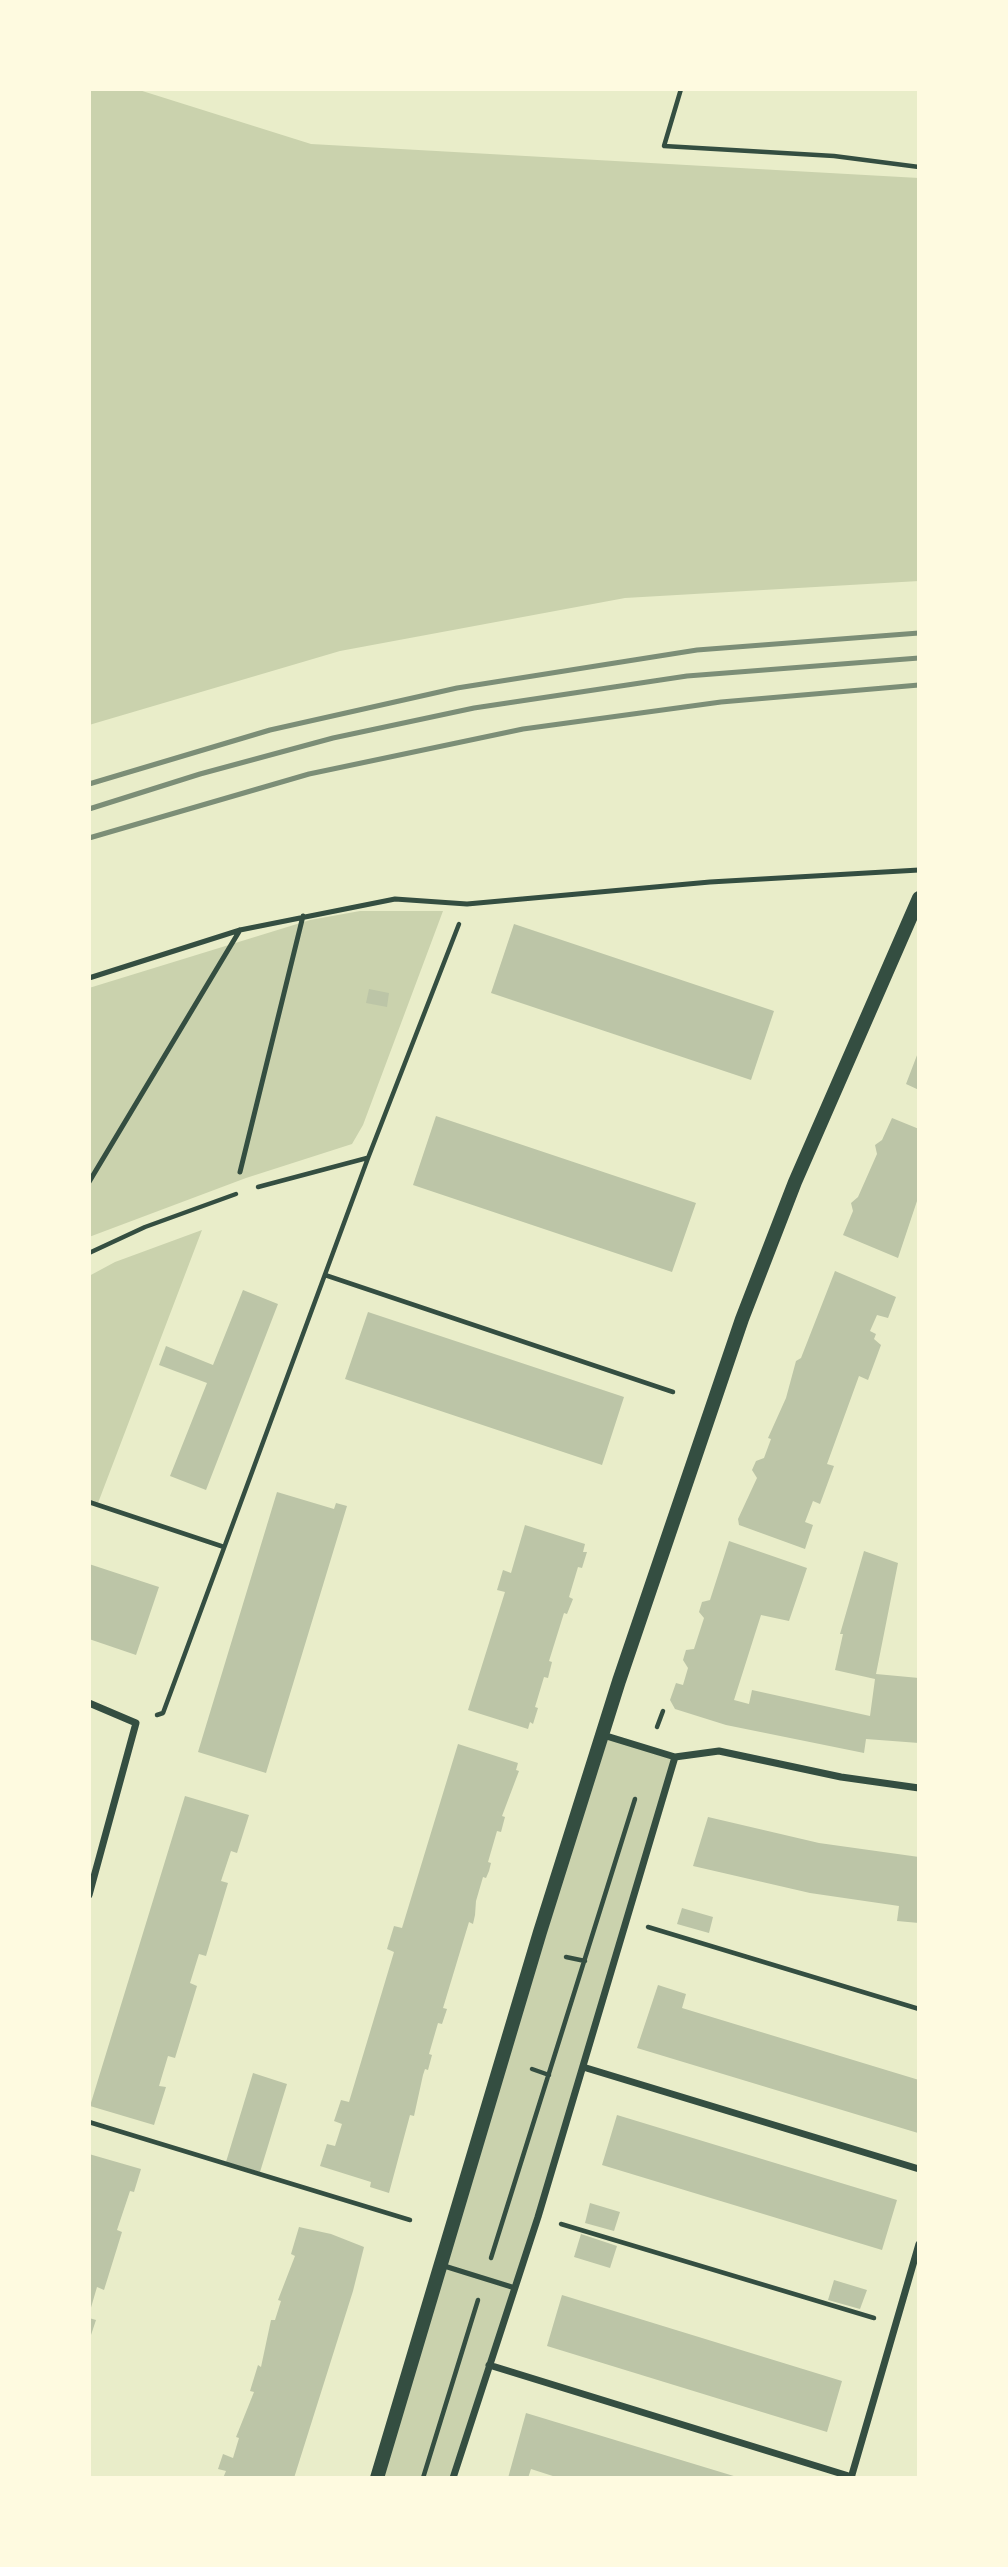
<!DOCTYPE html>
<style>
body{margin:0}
#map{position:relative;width:1008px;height:2567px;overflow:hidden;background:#e9edc9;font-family:Barlow,sans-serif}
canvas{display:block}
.frame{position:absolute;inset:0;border:91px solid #fefae0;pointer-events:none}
</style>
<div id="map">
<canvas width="1008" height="2567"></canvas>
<div class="frame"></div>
</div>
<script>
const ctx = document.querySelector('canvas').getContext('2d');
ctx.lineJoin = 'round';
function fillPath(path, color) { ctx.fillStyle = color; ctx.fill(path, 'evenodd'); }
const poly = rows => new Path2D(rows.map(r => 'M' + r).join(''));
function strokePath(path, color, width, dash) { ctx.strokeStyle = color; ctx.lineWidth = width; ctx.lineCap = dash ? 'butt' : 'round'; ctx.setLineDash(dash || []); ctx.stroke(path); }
const green = poly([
 [89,89,136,89,311,144,919,178,919,581,625,598,340,651,89,725],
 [360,911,443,911,363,1125,352,1144,246,1178,89,1237,89,988,310,920],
 [202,1230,98,1503,89,1500,89,1276,115,1262],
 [603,1735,675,1757,538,2217,453,2478,377,2478]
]);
const building = poly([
 [514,924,774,1011,751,1080,491,993],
 [369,989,389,993,387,1007,366,1003],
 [919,1050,919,1090,906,1084],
 [436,1116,696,1203,672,1272,413,1185],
 [892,1118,919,1129,919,1195,898,1258,843,1235,853,1211,851,1203,858,1197,877,1154,875,1145,882,1140],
 [835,1271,896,1297,888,1318,877,1315,870,1331,876,1334,874,1339,881,1345,868,1380,859,1376,827,1464,834,1466,820,1504,813,1501,805,1522,813,1525,805,1549,739,1525,738,1519,757,1478,752,1470,756,1461,764,1458,771,1439,768,1438,786,1398,796,1361,801,1358],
 [243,1290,278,1304,206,1490,170,1476,207,1383,159,1365,166,1346,213,1365],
 [368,1312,624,1397,602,1465,345,1379],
 [277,1492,334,1509,336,1503,347,1506,266,1773,198,1752],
 [525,1525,585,1544,583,1552,587,1552,582,1568,578,1567,569,1597,573,1599,567,1614,564,1613,549,1661,552,1662,548,1678,544,1677,535,1707,538,1708,533,1724,530,1722,528,1729,468,1710,505,1592,497,1590,503,1570,511,1573],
 [729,1541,807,1568,789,1621,761,1615,734,1700,749,1704,752,1690,870,1716,875,1679,835,1670,843,1634,840,1634,864,1551,898,1563,876,1674,919,1678,919,1743,866,1739,864,1753,726,1725,675,1709,670,1700,676,1683,683,1685,688,1668,683,1660,686,1650,694,1649,704,1618,699,1612,702,1602,710,1600],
 [89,1564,159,1587,136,1655,89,1639],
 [458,1744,518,1763,516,1770,519,1771,502,1816,505,1817,501,1832,497,1831,488,1862,491,1863,489,1871,486,1878,483,1877,476,1901,475,1915,473,1924,469,1922,443,2008,447,2009,442,2024,438,2023,429,2054,432,2055,428,2070,425,2069,423,2075,414,2116,410,2115,389,2193,370,2187,371,2182,320,2166,327,2144,335,2146,342,2124,334,2121,341,2100,349,2102,394,1952,387,1949,394,1926,402,1928],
 [185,1796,249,1815,237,1853,231,1851,221,1881,228,1883,206,1956,199,1954,190,1983,197,1986,175,2058,168,2056,159,2086,166,2087,154,2125,90,2106],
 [708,1817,819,1843,919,1857,919,1923,897,1921,899,1906,810,1893,693,1866],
 [682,1908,713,1917,709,1933,677,1924],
 [658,1985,686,1994,682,2008,919,2080,918,2133,637,2048],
 [253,2073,287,2084,260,2172,226,2162],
 [617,2115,897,2200,882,2250,602,2165],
 [89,2154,141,2169,134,2192,130,2191,117,2230,122,2232,104,2290,97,2287,90,2311],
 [590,2203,620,2212,614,2231,585,2223],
 [299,2227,331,2234,364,2247,353,2291,294,2478,223,2478,226,2471,218,2469,223,2454,233,2458,239,2438,236,2437,254,2392,250,2391,258,2365,261,2367,271,2320,275,2320,281,2301,278,2300,295,2256,291,2254],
 [581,2234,617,2246,610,2268,574,2257],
 [834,2280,867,2290,860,2309,828,2300],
 [562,2295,842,2381,827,2432,547,2346],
 [89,2318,96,2320,90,2338,89,2338],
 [526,2413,737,2477,737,2478,559,2478,531,2469,528,2478,508,2478]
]);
const path = poly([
 [681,89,664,146,834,156,919,167],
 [258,1187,367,1158],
 [89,1253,145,1227,236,1194],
 [325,1275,673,1392],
 [89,1502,224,1547],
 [157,1715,163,1713,368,1158,459,924],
 [657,1727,663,1711],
 [648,1927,919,2009],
 [566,1957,585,1961],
 [532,2069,549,2075],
 [89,2122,410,2220],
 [561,2224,874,2318],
 [491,2258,635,1799],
 [423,2478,478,2300]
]);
const service = poly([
 [89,978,240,930,395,899,467,904,710,882,919,870],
 [240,1172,303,916],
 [89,1182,240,930],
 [441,2265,515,2288]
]);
const minor = poly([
 [89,1703,136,1723,89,1895],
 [675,1757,719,1751,841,1777,919,1788],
 [583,2067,919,2169],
 [489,2365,852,2477],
 [453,2478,538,2217,675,1757,603,1735],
 [851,2478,919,2244]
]);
const secondary = poly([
 [377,2478,540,1932,619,1681,742,1319,795,1182,919,898]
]);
const rail = poly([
 [89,784,270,730,457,688,697,650,919,633],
 [89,809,200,774,333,738,474,708,687,676,919,658],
 [89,838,309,774,523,729,721,702,919,685]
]);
fillPath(green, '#cad2ad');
fillPath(building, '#bcc5a7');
strokePath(path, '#344e41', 4.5);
strokePath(service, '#344e41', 5);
strokePath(minor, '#344e41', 7);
strokePath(secondary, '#344e41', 14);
strokePath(rail, '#7c8e77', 5);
</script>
